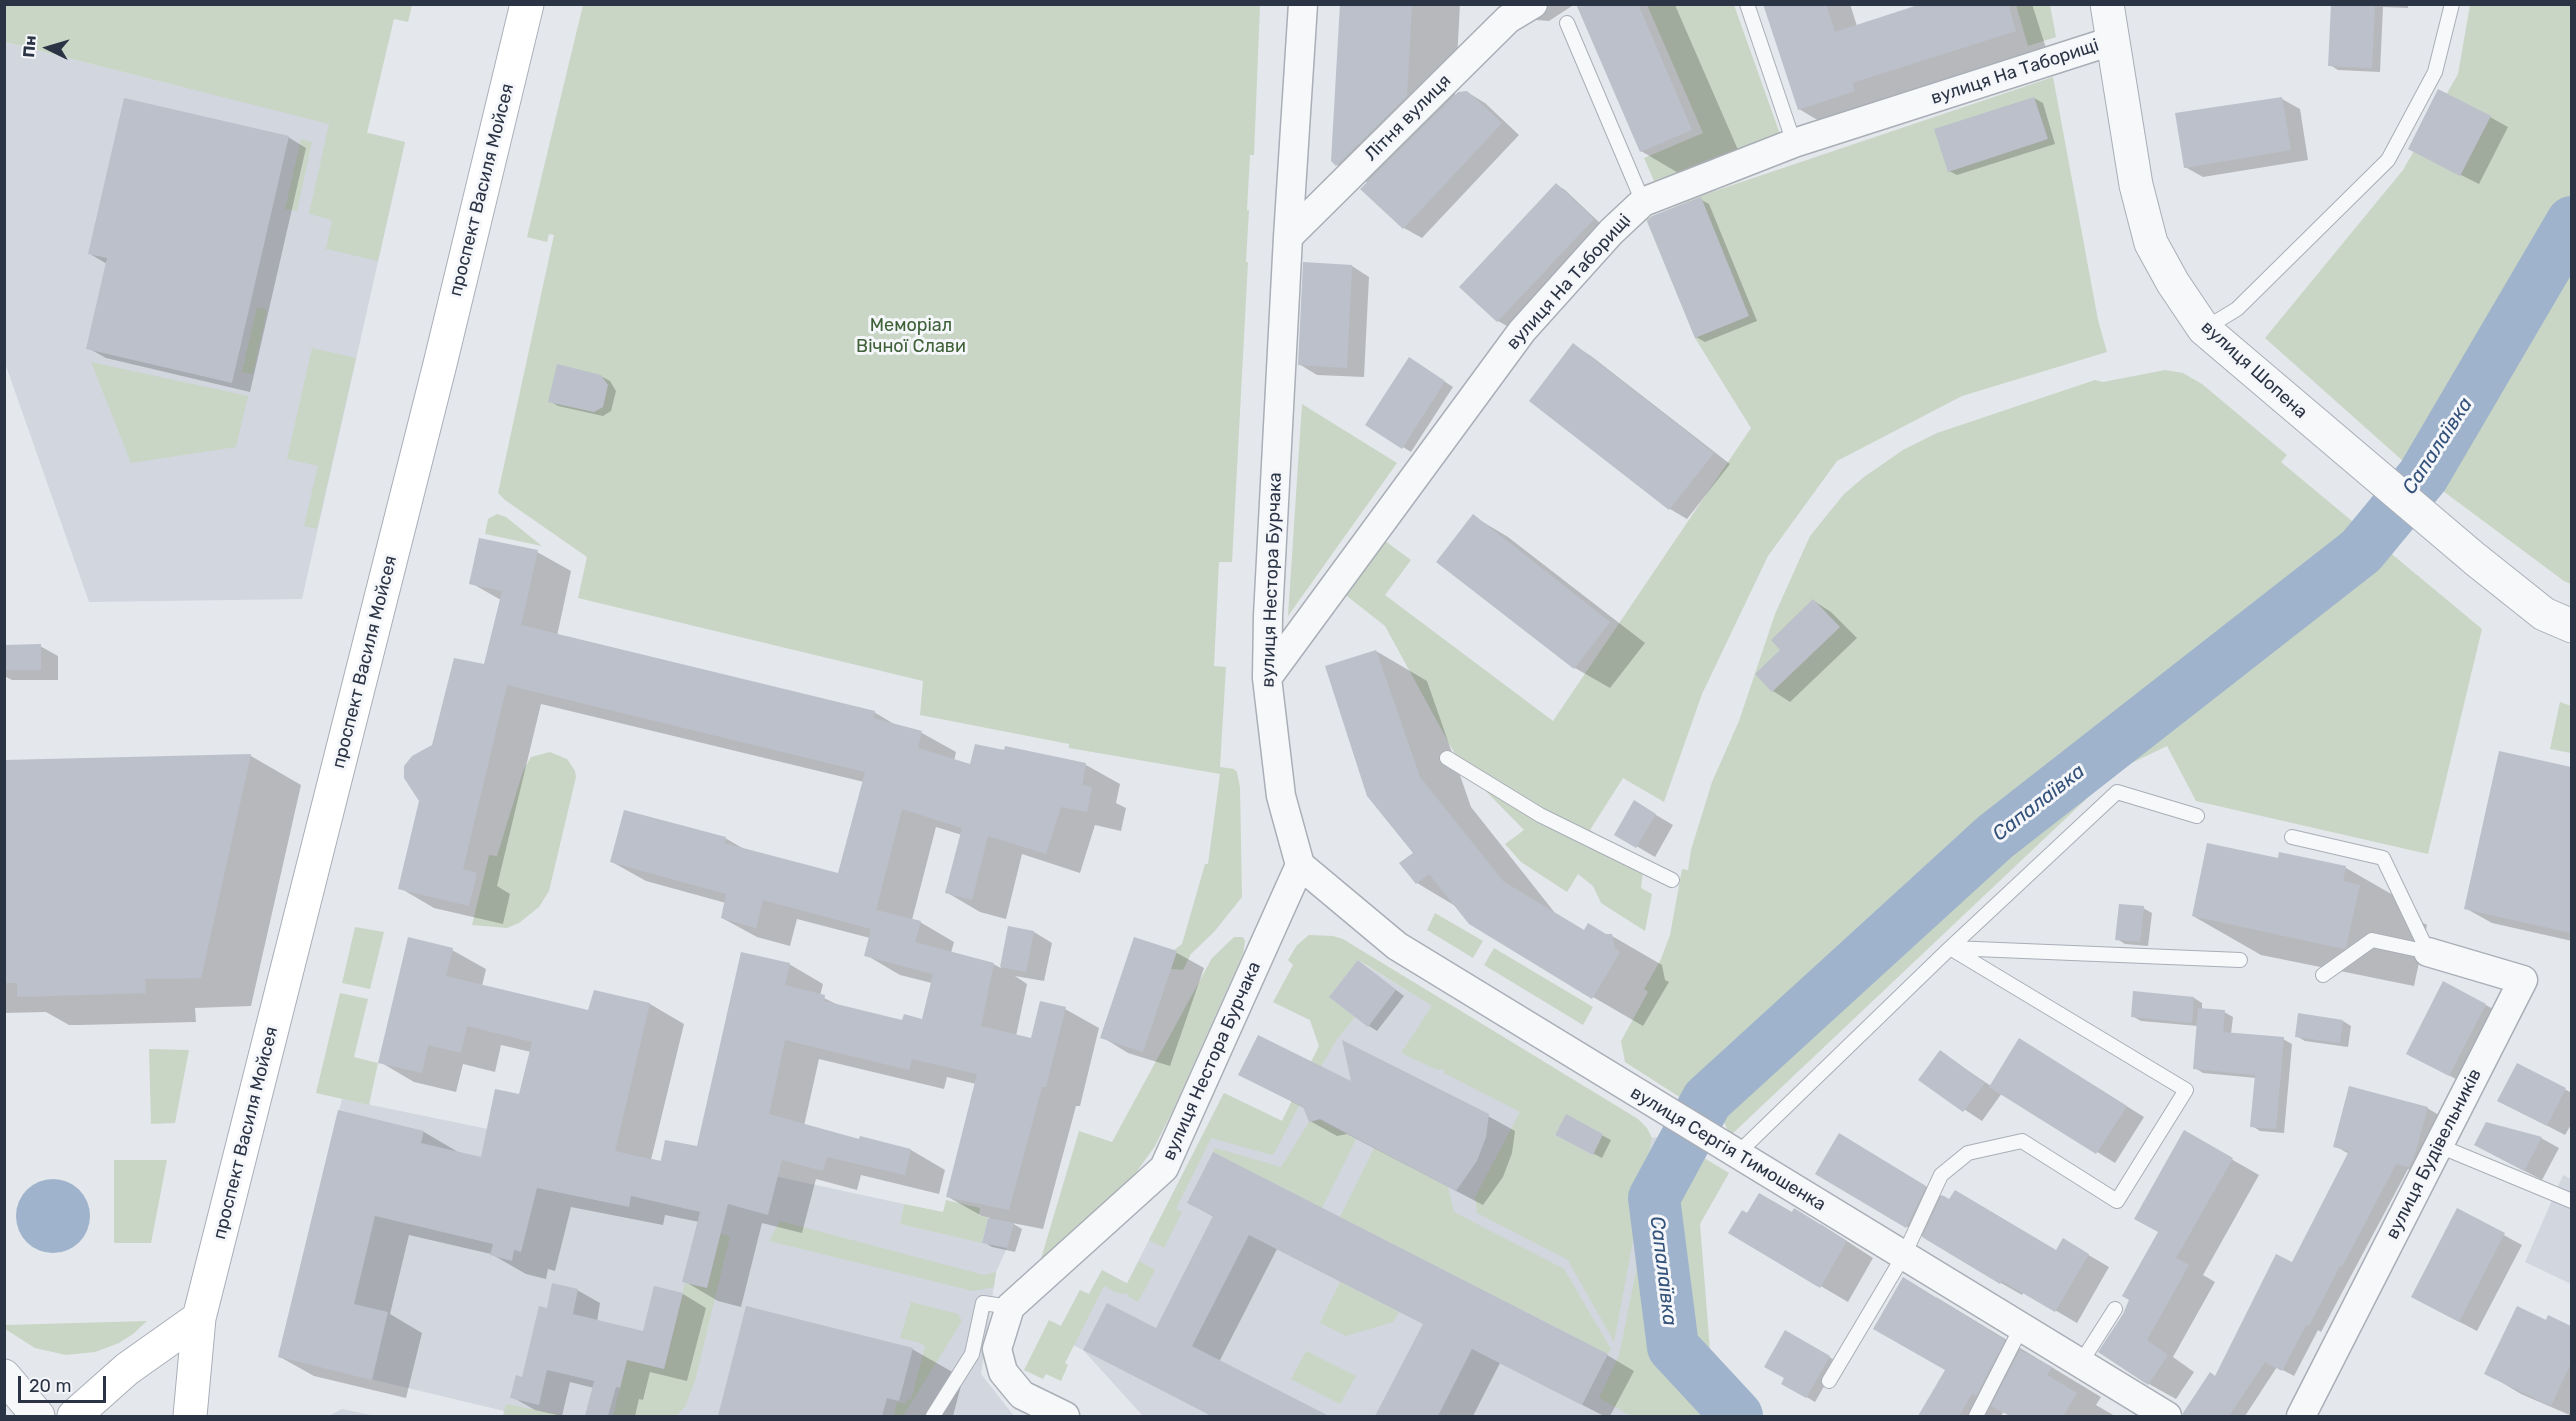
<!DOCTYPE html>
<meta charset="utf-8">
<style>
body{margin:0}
#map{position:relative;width:2576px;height:1421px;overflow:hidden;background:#e4e7ec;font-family:Rubik,sans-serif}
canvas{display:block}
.frame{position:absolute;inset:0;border:6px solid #2b3445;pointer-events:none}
.north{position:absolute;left:18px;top:18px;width:60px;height:60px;-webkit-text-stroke:4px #f4f6f9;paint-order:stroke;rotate:275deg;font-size:16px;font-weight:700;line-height:24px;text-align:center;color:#2b3445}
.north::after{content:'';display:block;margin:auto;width:21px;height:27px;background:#2b3445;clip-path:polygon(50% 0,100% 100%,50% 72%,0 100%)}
.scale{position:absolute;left:18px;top:1376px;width:88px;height:27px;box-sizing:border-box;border:3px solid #2b3445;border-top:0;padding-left:8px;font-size:18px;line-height:21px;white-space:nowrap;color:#2b3445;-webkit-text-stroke:4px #f4f6f9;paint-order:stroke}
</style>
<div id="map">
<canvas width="2576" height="1421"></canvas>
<div class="frame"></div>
<div class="north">Пн</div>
<div class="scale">20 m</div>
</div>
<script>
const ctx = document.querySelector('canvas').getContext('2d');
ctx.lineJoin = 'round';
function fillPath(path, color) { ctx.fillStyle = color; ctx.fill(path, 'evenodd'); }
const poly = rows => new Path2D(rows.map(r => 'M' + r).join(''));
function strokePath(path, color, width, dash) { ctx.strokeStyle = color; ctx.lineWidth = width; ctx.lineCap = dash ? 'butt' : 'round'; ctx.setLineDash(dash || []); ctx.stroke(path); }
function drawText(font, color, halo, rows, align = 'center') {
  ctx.font = font + ' Rubik,sans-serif'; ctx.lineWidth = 6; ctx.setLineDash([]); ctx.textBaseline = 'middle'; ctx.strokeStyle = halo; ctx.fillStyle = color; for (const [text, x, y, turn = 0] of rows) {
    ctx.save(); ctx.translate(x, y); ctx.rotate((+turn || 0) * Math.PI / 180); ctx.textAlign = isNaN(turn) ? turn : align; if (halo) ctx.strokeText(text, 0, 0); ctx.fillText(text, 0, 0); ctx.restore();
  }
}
const built = poly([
 [4,42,405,142,302,599,89,602,5,363],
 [1343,952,1433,1006,1555,1135,1610,1163,1646,1168,1652,1138,1666,1135,1655,1176,1638,1264,1700,1416,1143,1416,1083,1350,1056,1336,1080,1290,1089,1294,1102,1270,1127,1283,1224,1093,1282,1121,1319,1046,1310,1020,1273,1002],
 [342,1099,629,1158,630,1154,660,1161,663,1152,904,1204,900,1224,1007,1248,996,1272,981,1374,1014,1416,503,1416,504,1411,278,1357],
 [2563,1175,2571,1179,2571,1284,2525,1262],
 [342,1409,376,1416,329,1416]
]);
const green = poly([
 [4,5,412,5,408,22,394,19,367,133,405,142,378,261,326,249,332,220,309,214,329,124,5,42],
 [583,5,1260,5,1254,155,1250,155,1247,210,1249,210,1246,262,1248,262,1232,562,1219,562,1214,666,1226,667,1220,767,1234,769,1237,772,1240,787,1242,897,1214,932,1191,954,1183,970,1171,969,1177,951,1174,950,1182,944,1205,864,1208,864,1220,774,1069,748,1069,744,920,715,923,681,578,598,587,557,505,500,498,493,554,235,549,234,547,242,527,237],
 [1647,5,1734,5,1780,134,1654,181,1644,158,1703,133],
 [2016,5,2050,5,2056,37,2028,46],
 [2470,5,2571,5,2571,584,2564,581,2404,462,2265,338,2403,170,2458,74],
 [2053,77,2098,320,2107,352,1962,396,1837,461,1768,556,1702,694,1664,802,1623,778,1590,830,1644,864,1641,888,1652,894,1645,931,1601,903,1593,886,1578,874,1567,892,1521,862,1505,844,1524,830,1462,767,1385,626,1343,593,1381,538,1411,560,1385,595,1553,721,1751,428,1695,338,1646,219,1700,196],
 [301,139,312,142,297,211,285,209],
 [257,307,267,310,253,374,242,372],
 [312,348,356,358,317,529,304,526,318,466,287,459],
 [91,362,248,396,236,447,131,463],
 [2165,370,2183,373,2202,384,2287,455,2281,462,2482,629,2428,854,2196,801,2167,746,2117,770,1730,1136,1725,1124,1686,1101,1688,1085,1681,1098,1625,1062,1621,1041,1648,992,1644,989,1661,959,1670,935,1682,869,1688,870,1691,850,1712,782,1739,721,1775,614,1810,536,1844,494,1864,477,1903,450,1937,433,2095,380,2103,382],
 [1302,404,1397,463,1288,616],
 [497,514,506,517,542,546,485,534,488,519],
 [2560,702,2571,706,2571,753,2550,749],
 [550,752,567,759,575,771,576,777,549,891,539,907,519,923,507,928,472,925,489,855,497,856,523,771,531,757],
 [1435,913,1483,941,1473,958,1427,930],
 [355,927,384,932,370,989,342,983],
 [1309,935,1333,936,1343,939,1638,1119,1647,1128,1652,1138,1614,1342,1568,1260,1477,1213,1475,1197,1520,1112,1444,1073,1444,1069,1437,1070,1401,1053,1432,1006,1358,960,1329,997,1355,1017,1337,1039,1308,1088,1275,1152,1272,1155,1211,1138,1176,1209,1182,1212,1164,1248,1149,1240,1224,1093,1282,1121,1319,1046,1310,1020,1273,1002,1293,965,1288,960,1297,945],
 [1566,1115,1603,1134,1592,1155,1555,1135],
 [1234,937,1243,937,1245,941,1243,954,1173,1110,1155,1146,1125,1188,1040,1262,1079,1131,1112,1142,1212,958],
 [1494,948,1593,1007,1583,1025,1484,965],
 [340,993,368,999,354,1057,378,1063,369,1105,316,1093],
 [149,1049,189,1050,175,1123,151,1124],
 [1320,1120,1356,1139,1322,1208,1213,1152,1215,1148,1281,1167,1309,1122],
 [1666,1135,1729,1173,1700,1224,1711,1363,1747,1416,1631,1416,1599,1398,1619,1356,1655,1176],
 [1374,1148,1448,1187,1454,1212,1564,1269,1611,1349,1608,1354,1340,1217],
 [114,1160,167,1160,151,1243,114,1243],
 [946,1200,980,1208,979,1215,988,1218,982,1243,900,1224,904,1204,943,1212],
 [780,1221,984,1275,996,1272,994,1287,973,1291,769,1241],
 [720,1234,730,1236,695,1381,685,1407,676,1416,613,1416,627,1360,664,1369,685,1283,707,1288],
 [1139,1261,1155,1270,1138,1302,1129,1297,1128,1294,1117,1293,1104,1286,1065,1363,1068,1365,1061,1381,1046,1374,1043,1379,1024,1370,1049,1320,1061,1326,1080,1290,1089,1294,1102,1270,1127,1284],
 [1340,1282,1399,1312,1393,1322,1346,1336,1320,1323],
 [911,1302,958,1314,962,1321,903,1416,894,1416,897,1402,906,1404,907,1399,911,1400,925,1347,921,1343,900,1338],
 [147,1321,133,1334,119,1343,95,1352,66,1355,35,1348,5,1329,5,1325],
 [1306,1351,1356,1376,1340,1404,1291,1379],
 [506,1404,567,1416,503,1416]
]);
const water = poly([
 '16 1216a37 37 0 1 1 74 0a37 37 0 1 1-74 0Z'
]);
const shadow = poly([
 [1342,4,1460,4,1455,97,1467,92,1485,103,1519,135,1422,238,1404,228,1368,183,1337,165],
 [1497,4,1575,4,1549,21,1522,19],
 [1578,4,1675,5,1742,159,1692,181,1641,151],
 [1764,4,1850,4,1857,26,1926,4,2032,4,2046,48,1829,127,1799,109],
 [2333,4,2408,4,2408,8,2383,7,2380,72,2338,70,2330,65],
 [2034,98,2043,103,2055,144,1957,175,1949,171],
 [2282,99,2300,109,2308,160,2203,177,2185,167],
 [2490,117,2508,127,2479,184,2427,158],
 [288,137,306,148,250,392,106,358,88,348,107,264,90,254],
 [1557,185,1565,190,1601,224,1507,326,1498,321,1461,287],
 [1700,199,1709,204,1757,321,1705,342,1696,337],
 [1352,266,1369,277,1364,377,1317,375,1299,364],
 [1574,345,1591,356,1730,464,1687,519,1670,509],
 [1418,364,1453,387,1411,452,1403,447],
 [601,376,610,381,616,391,611,411,603,416,558,406,550,401],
 [1473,516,1508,537,1645,643,1610,688,1575,668],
 [537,552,571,571,557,636,874,712,899,727,922,733,956,752,954,761,971,766,1006,752,1006,748,1086,765,1120,784,1116,803,1126,808,1121,831,1095,825,1080,873,1022,854,1006,919,980,912,946,892,962,835,936,827,912,920,920,922,954,942,951,953,993,964,1001,968,1009,927,1034,932,1052,943,1044,981,1015,976,1027,984,1016,1036,1032,1040,1065,1009,1099,1028,1080,1106,1076,1106,1043,1229,1012,1223,1022,1229,1015,1252,992,1247,984,1242,990,1218,982,1216,948,1197,976,1084,947,1077,944,1089,819,1059,804,1126,860,1141,861,1138,911,1150,945,1170,939,1194,861,1175,857,1190,816,1179,802,1233,762,1223,741,1307,718,1301,684,1281,699,1222,665,1215,663,1225,571,1207,555,1271,548,1269,546,1279,526,1274,491,1254,409,1235,390,1314,422,1333,406,1398,314,1376,280,1357,339,1111,424,1132,458,1152,482,1159,520,1095,531,1052,501,1045,495,1072,463,1064,456,1092,414,1082,380,1062,452,950,486,969,482,986,589,1012,595,991,650,1004,684,1024,651,1160,662,1163,698,1148,789,964,823,984,820,996,842,1007,903,1022,923,1021,932,983,900,975,866,955,870,938,797,919,790,946,757,937,722,918,726,903,646,881,612,862,725,838,746,850,839,875,864,782,541,704,497,886,510,894,503,924,434,908,400,888,433,746,486,666,501,600,471,583],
 [1814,601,1831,612,1857,638,1790,702,1773,691,1782,650],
 [4,646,40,646,58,656,58,680,12,680,4,676],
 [1376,651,1427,681,1471,807,1555,913,1585,931,1612,936,1662,965,1665,980,1669,982,1643,1026,1593,997,1457,907,1417,883,1415,853],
 [2500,753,2572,768,2572,941,2492,923,2465,908],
 [251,756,301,785,251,1006,195,1008,196,1022,80,1025,69,1025,46,1012,4,1013,4,762],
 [1634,802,1673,825,1655,857,1616,834],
 [2280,854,2346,868,2414,907,2412,917,2427,925,2414,986,2261,955,2193,916,2279,860],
 [2143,908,2152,913,2148,946,2125,944,2117,939],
 [1135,939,1177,953,1204,968,1170,1066,1128,1053,1102,1037],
 [1366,967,1404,996,1377,1031,1369,1026],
 [2135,993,2194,998,2202,1003,2202,1010,2224,1012,2233,1017,2231,1034,2283,1039,2292,1044,2284,1133,2260,1131,2252,1126,2256,1078,2203,1073,2195,1068,2198,1026,2141,1021,2132,1016],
 [2486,1005,2503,1015,2467,1085,2426,1063],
 [2343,1021,2351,1026,2348,1047,2305,1041,2296,1036],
 [2037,1050,2144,1117,2115,1163,2002,1093,1982,1121,1920,1080,1940,1052,1991,1086],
 [2518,1065,2572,1093,2572,1123,2565,1135,2517,1110],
 [1240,1075,1353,1084,1488,1116,1515,1131,1512,1153,1503,1177,1483,1205,1347,1134,1337,1136,1310,1121,1306,1109],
 [2427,1108,2439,1115,2421,1173,2408,1169,2321,1332,2318,1330,2294,1376,2277,1367,2245,1416,2198,1416,2187,1409,2216,1377,2292,1264,2349,1154,2335,1146],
 [1566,1116,1611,1140,1602,1158,1565,1139],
 [2184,1132,2259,1175,2203,1275,2215,1282,2173,1357,2194,1372,2176,1399,2149,1384,2124,1315,2160,1232],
 [2541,1138,2559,1148,2542,1180,2494,1155],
 [1866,1151,1950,1201,2057,1252,2063,1240,2109,1267,2077,1323,2024,1292,2022,1295,2001,1283,1817,1173],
 [1189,1203,1607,1355,1634,1371,1610,1416,1604,1416,1500,1363,1473,1416,1377,1416,1424,1324,1277,1249,1219,1362,1326,1416,1212,1416,1085,1350,1156,1330,1214,1217],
 [2458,1210,2522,1245,2477,1331,2431,1307],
 [1793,1214,1822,1225,1873,1258,1848,1302,1730,1233,1748,1215],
 [577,1290,600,1303,597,1322,644,1333,683,1294,706,1308,687,1381,650,1372,643,1400,639,1399,635,1416,586,1416,594,1388,570,1382,562,1416,535,1410,512,1397,524,1379,548,1310],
 [1936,1297,2101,1397,2096,1405,2115,1416,2013,1416,2004,1411,2001,1416,1919,1416,1947,1369],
 [747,1307,912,1349,963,1378,953,1416,719,1416],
 [2518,1308,2572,1334,2572,1416,2521,1394,2486,1373],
 [1785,1332,1838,1362,1815,1402,1783,1383,1786,1377]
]);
const river = poly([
 [1737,1416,1673,1347,1654,1198,1707,1100,1995,837,2361,551,2423,476,2572,222]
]);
const building = poly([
 [1340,4,1412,4,1407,96,1336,166,1331,161],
 [1576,4,1638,4,1692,130,1640,152],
 [1763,4,1826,4,1835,32,1921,4,2008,4,2016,31,1852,83,1855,91,1798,110],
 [2331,4,2375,4,2372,68,2328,66],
 [2438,89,2491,116,2460,176,2408,149],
 [1467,91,1502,123,1403,229,1360,189,1458,92],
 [2034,97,2048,139,1948,172,1934,129],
 [2282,97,2291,150,2184,168,2175,113],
 [124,98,289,136,232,383,86,349,107,258,88,254],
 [1556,183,1594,219,1497,322,1459,287],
 [1701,197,1749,316,1695,338,1647,221,1652,216],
 [1303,262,1352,265,1347,368,1298,365],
 [1573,343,1714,453,1669,510,1529,401],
 [1409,357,1445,381,1402,449,1365,425],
 [557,364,601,375,608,385,603,407,594,412,548,402],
 [1473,514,1610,622,1574,669,1436,562],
 [479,538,538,550,521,625,875,711,873,718,922,731,918,748,970,764,975,744,1004,750,1005,746,1086,763,1082,785,1092,787,1087,812,1061,807,1046,854,988,836,972,900,945,893,962,828,902,809,876,910,921,921,915,942,994,963,981,1026,1031,1038,1040,1001,1066,1007,1046,1087,1042,1087,1009,1210,946,1197,977,1074,912,1059,909,1070,785,1040,769,1114,859,1139,860,1136,911,1149,905,1175,827,1157,823,1171,782,1160,768,1215,728,1204,707,1288,682,1282,700,1212,631,1196,629,1207,537,1188,521,1252,514,1250,512,1261,490,1255,493,1244,375,1216,354,1304,388,1312,372,1380,278,1357,338,1110,424,1131,421,1143,481,1157,495,1089,519,1094,532,1042,467,1026,461,1053,428,1045,422,1073,378,1063,408,937,453,948,446,976,588,1010,594,990,650,1003,615,1151,661,1161,665,1140,697,1146,741,952,790,963,785,985,825,995,824,1001,902,1020,904,1014,922,1019,933,974,864,956,871,929,763,900,756,928,721,918,726,894,610,862,624,810,726,837,724,843,838,873,865,772,507,685,463,869,477,873,469,906,398,889,419,801,404,778,404,766,412,756,432,745,454,658,484,664,502,591,469,584],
 [1813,599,1840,627,1772,692,1755,674,1780,650,1771,640],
 [41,644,41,670,4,670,4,645],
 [1376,650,1420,777,1504,882,1584,930,1588,923,1606,934,1612,934,1615,949,1620,952,1592,999,1469,924,1429,874,1416,884,1399,863,1413,853,1367,796,1325,666],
 [2499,751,2571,767,2571,933,2464,909],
 [251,754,201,978,145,979,146,993,17,997,17,983,4,983,4,760],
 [1634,800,1656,814,1636,848,1614,835],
 [2207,843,2278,858,2279,852,2346,866,2343,881,2360,885,2346,947,2344,949,2192,916],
 [2119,904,2144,906,2140,942,2115,940],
 [1008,926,1034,931,1026,972,1000,967],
 [1134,937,1177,951,1143,1052,1100,1038],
 [1358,960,1396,990,1368,1027,1329,997],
 [2443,981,2486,1004,2449,1076,2406,1054],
 [2133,991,2194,997,2192,1023,2131,1017],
 [2198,1008,2225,1010,2223,1032,2284,1037,2276,1129,2250,1127,2255,1075,2193,1069],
 [2298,1013,2343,1020,2340,1043,2295,1037],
 [1258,1035,1351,1081,1342,1040,1489,1114,1486,1137,1477,1161,1456,1191,1320,1119,1309,1122,1303,1107,1238,1075],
 [2019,1038,2127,1106,2096,1154,1989,1087],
 [1940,1050,1985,1083,1963,1112,1918,1080],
 [2517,1063,2566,1088,2547,1126,2497,1101],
 [2349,1086,2428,1107,2414,1157,2409,1167,2396,1164,2342,1267,2340,1266,2309,1326,2306,1325,2282,1371,2265,1362,2229,1416,2183,1416,2183,1413,2210,1372,2215,1376,2276,1254,2292,1262,2349,1151,2333,1147],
 [1566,1114,1603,1134,1593,1155,1555,1135],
 [2486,1122,2542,1137,2524,1171,2474,1145],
 [2184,1130,2233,1158,2176,1258,2189,1265,2147,1340,2168,1355,2148,1385,2098,1352,2123,1314,2129,1300,2122,1296,2158,1232,2134,1219],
 [1839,1133,1926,1186,1906,1228,1815,1174],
 [1213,1152,1608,1354,1582,1405,1472,1349,1438,1416,1375,1416,1423,1324,1249,1235,1192,1346,1329,1416,1212,1416,1083,1350,1107,1303,1156,1328,1213,1216,1187,1203],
 [1955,1190,2056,1250,2063,1238,2089,1254,2055,1312,2002,1281,2000,1284,1922,1237,1942,1195,1949,1199],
 [1759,1193,1792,1212,1794,1208,1847,1241,1820,1288,1728,1233,1742,1210,1747,1213],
 [2457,1208,2505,1233,2459,1322,2411,1297],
 [988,1218,1014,1223,1007,1248,982,1243],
 [1903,1277,2005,1340,1976,1396,1972,1394,1959,1416,1918,1416,1945,1370,1873,1329],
 [552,1283,578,1289,573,1314,643,1331,654,1286,683,1293,664,1369,627,1360,620,1388,616,1387,608,1416,585,1416,594,1381,547,1370,539,1405,510,1398,516,1375,522,1377,539,1306,547,1308],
 [746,1306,913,1348,899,1401,887,1398,882,1416,718,1416],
 [2517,1306,2546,1320,2548,1315,2571,1326,2571,1363,2551,1406,2484,1374],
 [1785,1330,1830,1356,1806,1398,1781,1384,1784,1378,1764,1367],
 [2020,1350,2052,1367,2047,1375,2077,1393,2063,1416,2010,1416,1991,1406]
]);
const service = poly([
 [1747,4,1794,143],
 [1567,23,1643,202],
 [2204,329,2237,309,2388,160,2435,72,2452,4],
 [1447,758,1540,815,1672,880],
 [2292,837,2383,858,2428,952],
 [1950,948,2117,792,2197,816],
 [1952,948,2240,960],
 [2323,975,2372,940,2428,952],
 [2437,1145,2572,1201],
 [1737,1154,1950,948,2186,1090,2117,1201,2022,1141,1968,1153,1941,1175,1904,1255,1829,1381],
 [2080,1364,2115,1309],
 [933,1416,972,1354,983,1303,1010,1307],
 [1976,1416,2022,1326]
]);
const minor = poly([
 [1288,237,1508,19,1533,4],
 [1267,678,1522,331,1611,232,1643,202,1794,143,2112,41],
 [1300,865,1397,946,2167,1416],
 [1065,1416,1022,1395,1003,1372,997,1349,1010,1307,1164,1168,1300,865,1281,796,1267,678,1268,616,1288,237,1303,4],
 [2301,1416,2523,980,2428,952]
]);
const tertiary = poly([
 [2107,4,2136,185,2151,243,2173,283,2204,329,2475,559,2544,614,2572,626],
 [4,1376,38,1416]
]);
const secondary = poly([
 [74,1416,127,1369,199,1318],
 [190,1416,199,1318,440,364,527,4]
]);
const streetNames = [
 ["вулиця На Таборищі",2015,72,-18],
 ["Літня вулиця",1408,118,-45],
 ["проспект Василя Мойсея",482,190,-76],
 ["вулиця На Таборищі",1569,282,-48],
 ["вулиця Шопена",2254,370,42],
 ["вулиця Нестора Бурчака",1272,580,-88],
 ["проспект Василя Мойсея",365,662,-76],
 ["вулиця Нестора Бурчака",1212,1061,-66],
 ["проспект Василя Мойсея",246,1133,-76],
 ["вулиця Сергія Тимошенка",1728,1149,31],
 ["вулиця Будівельників",2434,1154,-63]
];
const parkNames = [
 ["Меморіал",911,326],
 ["Вічної Слави",911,347]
];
const waterNames = [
 ["Сапалаївка",2438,446,-57],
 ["Сапалаївка",2039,803,-38],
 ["Сапалаївка",1663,1271,83]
];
fillPath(built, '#d2d6de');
fillPath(green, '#c9d6c5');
fillPath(water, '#9fb4cc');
fillPath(shadow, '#0003');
strokePath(river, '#9fb4cc', 52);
fillPath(building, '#bbc0ca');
strokePath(service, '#a9aeb7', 16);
strokePath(minor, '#a9aeb7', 31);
strokePath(tertiary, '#a9aeb7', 35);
strokePath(secondary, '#a9aeb7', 35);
strokePath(service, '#f7f8fa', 14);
strokePath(minor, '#f7f8fa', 28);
strokePath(tertiary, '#f7f8fa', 33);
strokePath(secondary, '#fff', 33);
drawText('18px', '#2b3445', '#f4f6f9', streetNames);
drawText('18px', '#3f6138', '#f4f6f9', parkNames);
drawText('italic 20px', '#34527a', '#f4f6f9', waterNames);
</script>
